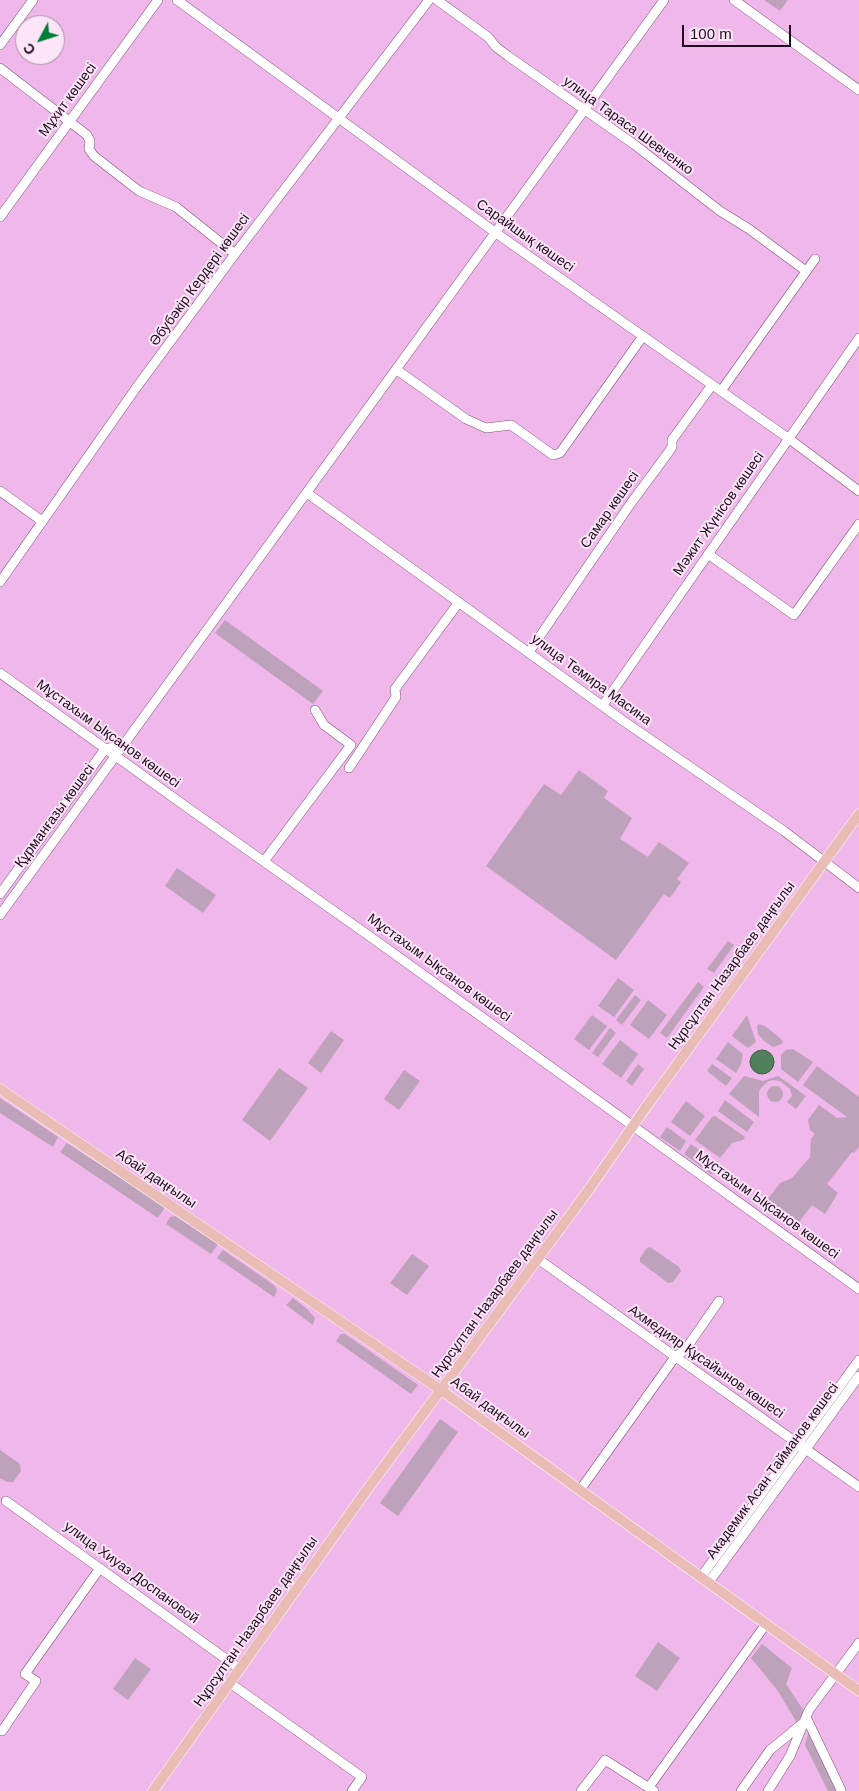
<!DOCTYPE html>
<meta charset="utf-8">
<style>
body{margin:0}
#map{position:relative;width:859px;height:1791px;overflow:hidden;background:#f0b7ea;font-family:Arial,sans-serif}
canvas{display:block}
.north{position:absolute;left:15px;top:15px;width:50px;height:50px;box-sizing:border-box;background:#fce5f9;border:1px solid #a48ea1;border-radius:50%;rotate:230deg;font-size:14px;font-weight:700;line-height:20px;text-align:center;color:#1f0b1d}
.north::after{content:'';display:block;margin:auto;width:18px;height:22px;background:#007e36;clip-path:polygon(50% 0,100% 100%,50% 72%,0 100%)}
.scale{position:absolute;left:682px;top:25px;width:109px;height:22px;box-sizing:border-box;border:2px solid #1f0b1d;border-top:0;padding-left:6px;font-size:15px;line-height:18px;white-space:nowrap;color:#1f0b1d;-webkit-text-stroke:4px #fce5f9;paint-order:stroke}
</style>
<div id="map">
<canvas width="859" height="1791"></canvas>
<div class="north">С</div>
<div class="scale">100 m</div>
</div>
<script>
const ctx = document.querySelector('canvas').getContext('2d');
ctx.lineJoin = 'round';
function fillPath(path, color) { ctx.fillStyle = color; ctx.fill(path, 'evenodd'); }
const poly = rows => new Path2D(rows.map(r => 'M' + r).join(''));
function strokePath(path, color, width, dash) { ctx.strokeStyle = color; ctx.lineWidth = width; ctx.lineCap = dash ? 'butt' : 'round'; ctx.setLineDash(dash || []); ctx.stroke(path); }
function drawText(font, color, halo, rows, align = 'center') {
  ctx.font = font + ' Arial,sans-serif'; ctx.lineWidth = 4; ctx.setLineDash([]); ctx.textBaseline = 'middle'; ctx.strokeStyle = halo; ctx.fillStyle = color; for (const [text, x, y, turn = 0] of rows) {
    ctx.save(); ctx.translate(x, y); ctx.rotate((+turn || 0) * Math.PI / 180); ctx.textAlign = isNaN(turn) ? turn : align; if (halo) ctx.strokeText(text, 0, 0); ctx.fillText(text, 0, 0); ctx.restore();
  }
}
const green = poly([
 [764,0,788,0,780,11],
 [225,620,323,691,313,704,215,633],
 [579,770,608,791,604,798,632,818,620,839,648,857,659,842,689,863,677,879,681,882,670,898,664,894,616,960,486,866,544,784,561,795],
 [177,868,216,895,203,913,165,886],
 [728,941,734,945,714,973,707,969],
 [618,978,634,990,614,1017,598,1006],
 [698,982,704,987,667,1038,660,1033],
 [635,995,641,1000,622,1025,616,1020],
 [648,1000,667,1015,649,1039,630,1025],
 [592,1015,607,1026,589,1050,574,1039],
 [747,1015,756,1042,748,1048,732,1036],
 [759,1024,765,1026,780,1038,783,1042,782,1044,773,1047,764,1041,758,1034,757,1026],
 [610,1028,616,1033,598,1057,592,1053],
 [331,1031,344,1040,321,1073,308,1063],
 [620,1040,638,1054,621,1078,602,1064],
 [728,1042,743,1054,741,1064,736,1073,716,1059],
 [793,1049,813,1062,798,1082,781,1069,781,1055,786,1050],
 [638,1064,644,1069,632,1086,626,1081],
 [712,1064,732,1078,726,1086,707,1071],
 [817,1066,859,1097,859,1147,854,1153,852,1152,827,1184,838,1193,825,1214,812,1205,796,1226,765,1203,780,1183,792,1178,810,1157,811,1139,815,1134,810,1130,808,1120,819,1105,837,1118,847,1117,803,1085],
 [279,1068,308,1088,270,1141,242,1120],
 [404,1070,420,1081,399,1110,384,1099],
 [744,1076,763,1081,778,1076,806,1096,796,1109,787,1102,792,1096,790,1089,780,1081,773,1080,769,1081,761,1088,759,1092,759,1117,729,1094],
 '767 1094a8 8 0 1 1 16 0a8 8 0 1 1-16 0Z',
 [0,1098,58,1137,53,1147,0,1113],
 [725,1100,754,1122,747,1132,718,1111],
 [686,1101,705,1116,690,1136,671,1122],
 [715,1116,745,1137,743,1140,732,1143,720,1158,695,1140,712,1117],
 [667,1127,686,1141,680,1151,660,1137],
 [67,1143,165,1207,158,1218,60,1152],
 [691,1144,725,1169,711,1174,684,1154],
 [175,1216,218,1244,211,1254,166,1224,170,1217],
 [650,1247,679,1267,681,1271,673,1282,668,1283,640,1262,640,1258,647,1248],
 [223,1250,275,1286,277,1291,274,1297,217,1258],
 [412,1254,429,1266,407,1295,390,1283],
 [293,1298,306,1308,315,1318,313,1325,286,1305],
 [341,1334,345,1334,418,1385,411,1394,336,1341],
 [440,1419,458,1432,398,1516,380,1503],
 [0,1450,20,1464,21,1471,13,1482,7,1482,0,1478],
 [658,1642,680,1658,657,1691,635,1676],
 [762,1644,792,1668,786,1684,804,1711,797,1723,778,1691,751,1658],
 [135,1658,151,1669,128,1700,113,1689],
 [809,1730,840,1791,828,1791,805,1745]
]);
const water = poly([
 '750 1062a12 12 0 1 1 24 0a12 12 0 1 1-24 0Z'
]);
const minor = poly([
 [177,0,496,233,788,438,859,491],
 [437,0,488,37,496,47,508,56,635,145,720,211,749,229,806,271],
 [734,0,859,90],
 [0,45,33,0],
 [0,68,87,135,90,141,89,149,94,156,139,191,176,207,235,254],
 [0,217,158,0],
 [397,370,466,419,486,428,511,425,553,455,560,453,643,336],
 [721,391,815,259],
 [0,491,42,521],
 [307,493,622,720,784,831,859,888],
 [708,554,794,615,859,524],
 [0,582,136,388,235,254,429,0],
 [529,652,631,503,668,453,672,447,672,440,712,385],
 [0,673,188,808,375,940,859,1289],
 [603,705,859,338],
 [349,768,396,697,395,689,459,602],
 [265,860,351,745,324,725,315,710],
 [0,894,105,749,123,744],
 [0,915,664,0],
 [538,1259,859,1487],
 [580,1490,675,1357,685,1350,719,1301],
 [6,1501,240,1669],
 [701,1577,859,1360],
 [709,1582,859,1376],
 [230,1683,362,1777,352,1791],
 [806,1717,841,1790],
 [2,1731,36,1681,25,1674,100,1568],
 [649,1787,766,1624],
 [581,1791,605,1760,654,1791],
 [741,1791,770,1750,803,1723],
 [768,1791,790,1756,809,1710,859,1643]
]);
const major = poly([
 [0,1089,441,1390,859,1691],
 [153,1791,366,1491,590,1188,646,1107,859,814]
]);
const streetNames = [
 ["Мұхит көшесі",68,100,-54],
 ["улица Тараса Шевченко",628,126,36],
 ["Сарайшық көшесі",525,236,35],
 ["Әбубәкір Кердері көшесі",200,280,-54],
 ["Самар көшесі",610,510,-55],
 ["Мәжит Жүнісов көшесі",719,514,-55],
 ["улица Темира Масина",591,680,36],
 ["Мұстахым Ықсанов көшесі",108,734,36],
 ["Құрманғазы көшесі",55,816,-54],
 ["Нұрсұлтан Назарбаев даңғылы",732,966,-54],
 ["Мұстахым Ықсанов көшесі",439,968,36],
 ["Абай даңғылы",156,1179,34],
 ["Мұстахым Ықсанов көшесі",767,1205,36],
 ["Нұрсұлтан Назарбаев даңғылы",495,1294,-54],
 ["Ахмедияр Құсайынов көшесі",706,1362,35],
 ["Абай даңғылы",490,1408,36],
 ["Академик Асан Тайманов көшесі",773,1471,-54],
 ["улица Хиуаз Доспановой",131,1573,36],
 ["Нұрсұлтан Назарбаев даңғылы",256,1622,-55]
];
fillPath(green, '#bea1bb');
fillPath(water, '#4f8059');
strokePath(water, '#415d47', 1);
strokePath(minor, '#804e7c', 10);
strokePath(major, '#fff', 11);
strokePath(minor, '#fff', 9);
strokePath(major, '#e9bdb6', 10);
drawText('14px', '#1f0b1d', '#fce5f9', streetNames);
</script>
